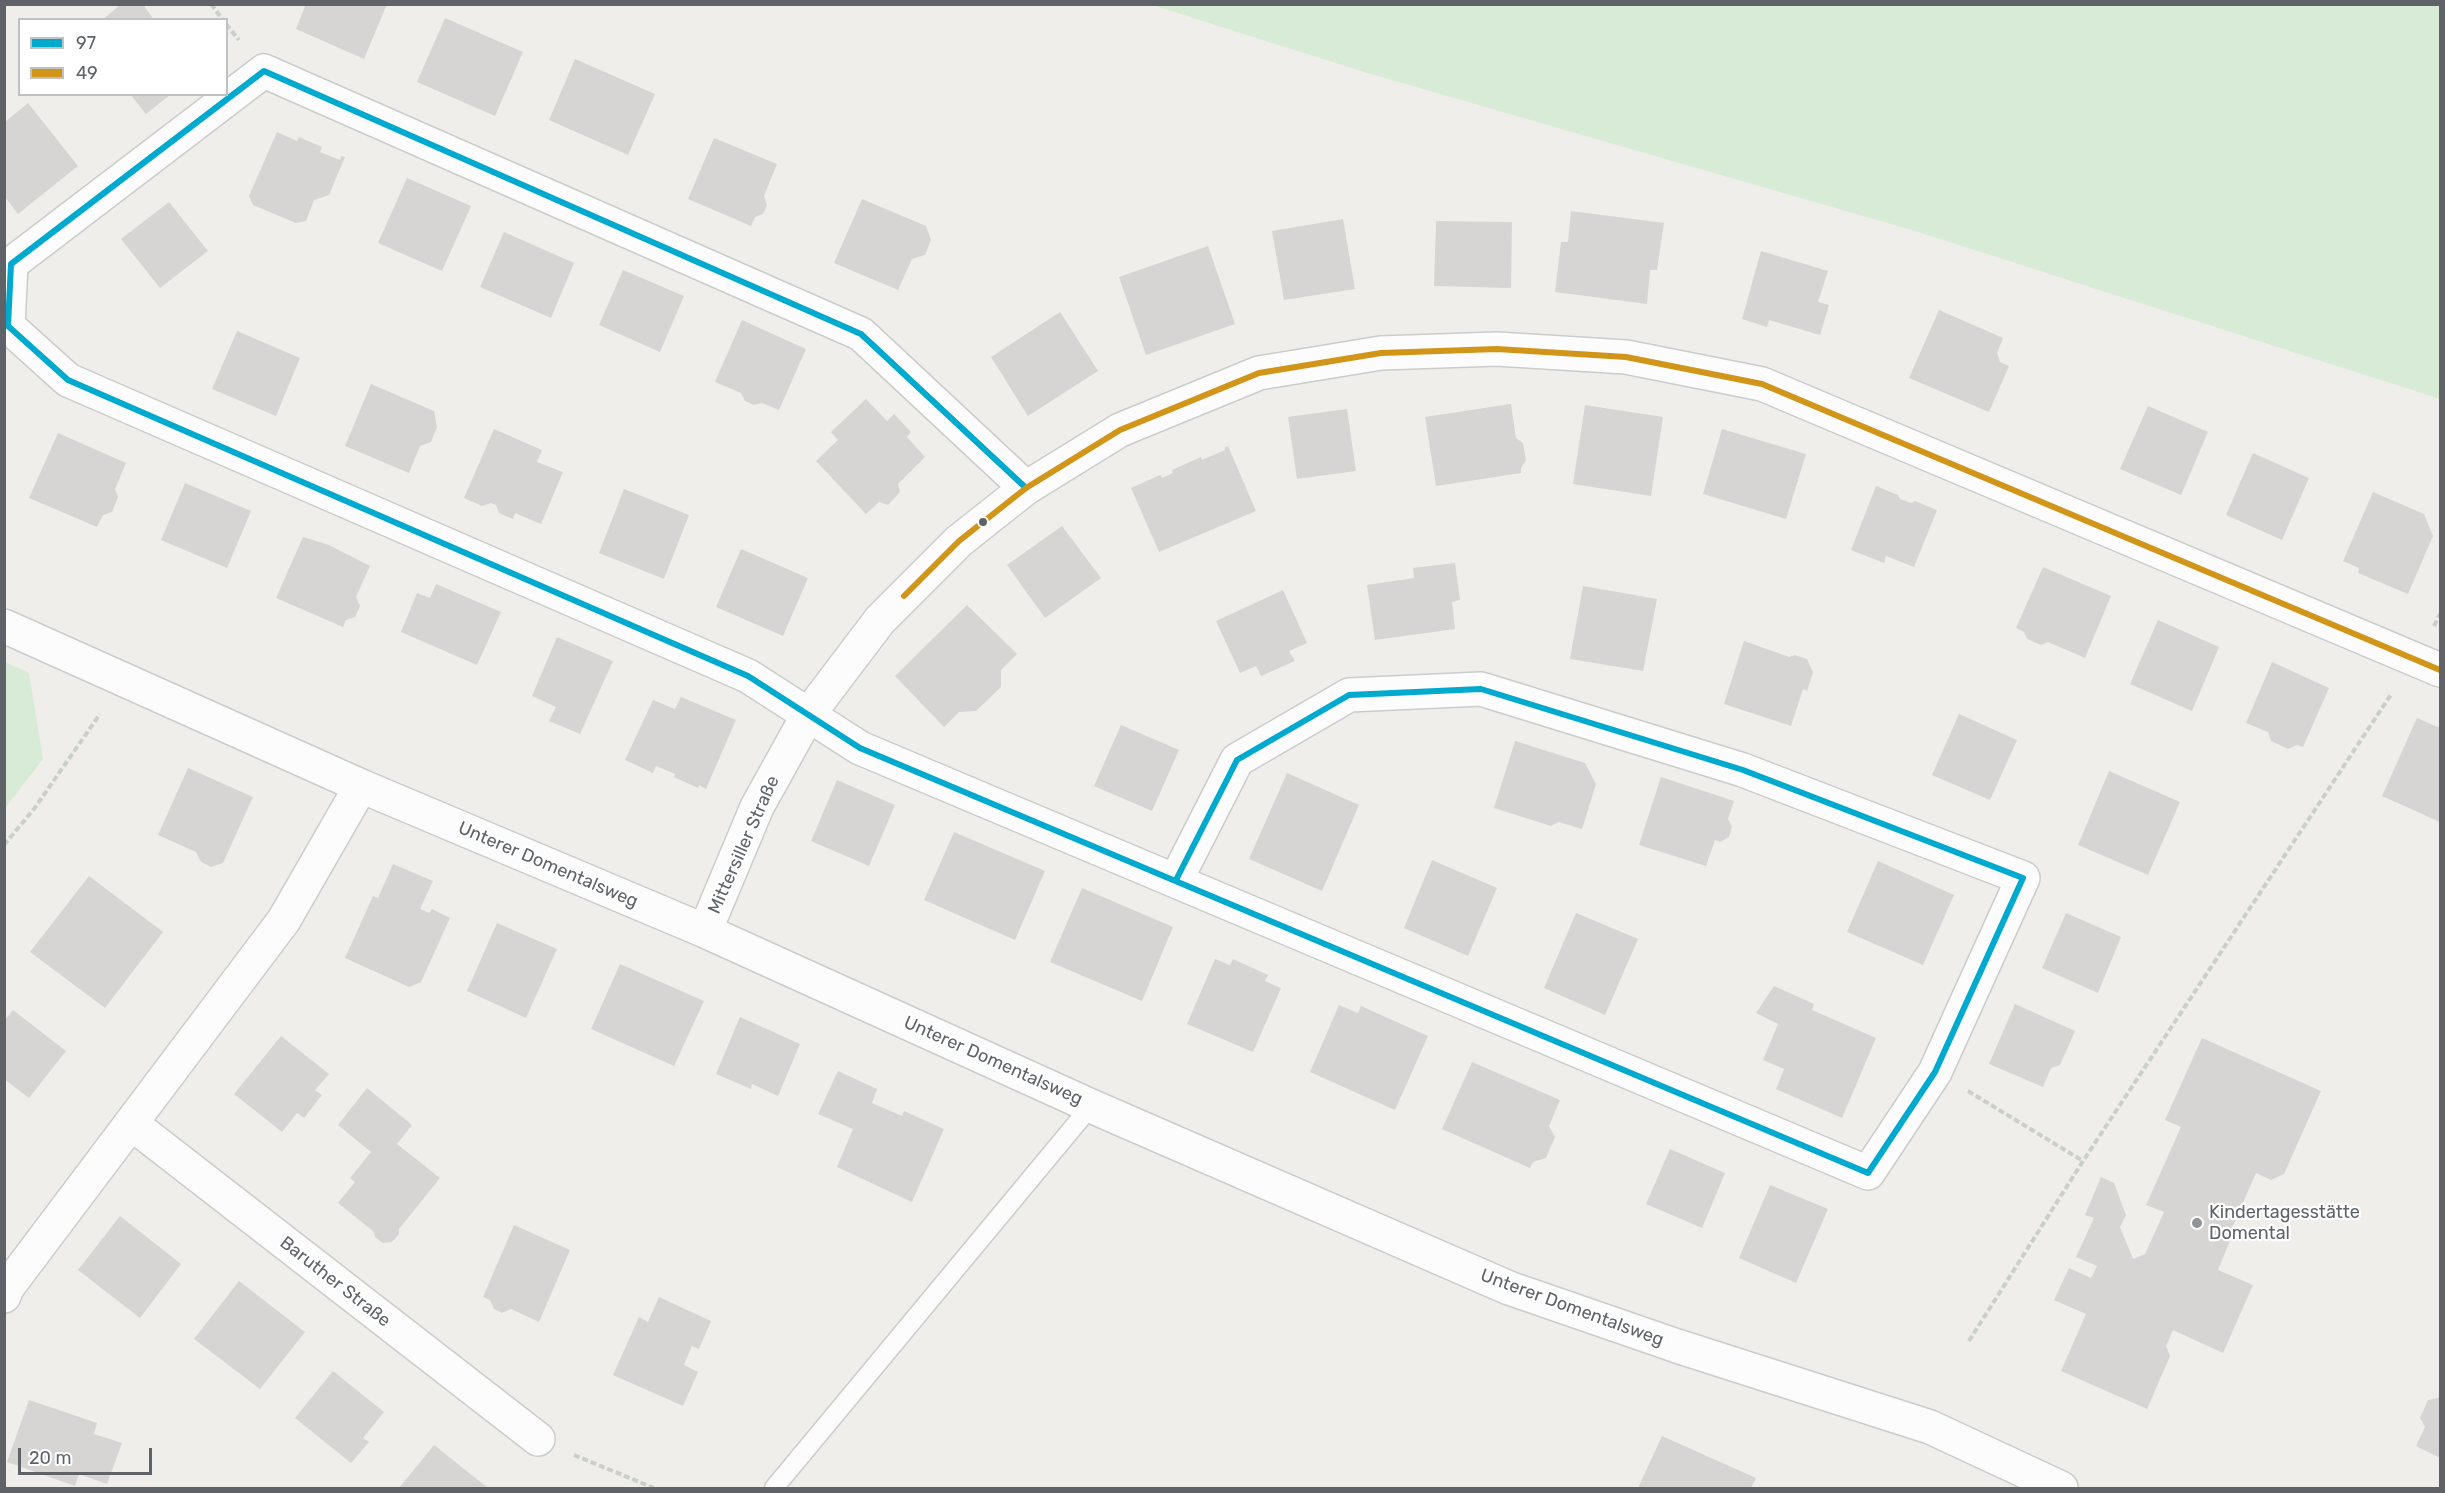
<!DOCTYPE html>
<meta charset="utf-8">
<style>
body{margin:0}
#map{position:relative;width:2445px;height:1493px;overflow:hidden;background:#efeeea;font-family:Rubik,sans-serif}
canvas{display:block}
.frame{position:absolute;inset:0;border:6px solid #5f6368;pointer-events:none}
.legend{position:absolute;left:18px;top:18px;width:210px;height:78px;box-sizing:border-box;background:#fff;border:2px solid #bfc1c3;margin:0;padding:8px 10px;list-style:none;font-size:18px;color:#5f6368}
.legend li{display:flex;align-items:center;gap:12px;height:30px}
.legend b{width:30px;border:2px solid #bfc1c3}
.scale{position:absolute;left:18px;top:1448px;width:134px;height:27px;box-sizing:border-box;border:3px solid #5f6368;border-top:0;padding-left:8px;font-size:18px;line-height:21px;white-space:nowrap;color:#5f6368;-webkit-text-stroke:4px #fff;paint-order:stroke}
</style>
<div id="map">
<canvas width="2445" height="1493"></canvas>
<div class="frame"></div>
<ul class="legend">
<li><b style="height:8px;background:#00a9ce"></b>97</li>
<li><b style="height:8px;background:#d1951a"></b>49</li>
</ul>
<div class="scale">20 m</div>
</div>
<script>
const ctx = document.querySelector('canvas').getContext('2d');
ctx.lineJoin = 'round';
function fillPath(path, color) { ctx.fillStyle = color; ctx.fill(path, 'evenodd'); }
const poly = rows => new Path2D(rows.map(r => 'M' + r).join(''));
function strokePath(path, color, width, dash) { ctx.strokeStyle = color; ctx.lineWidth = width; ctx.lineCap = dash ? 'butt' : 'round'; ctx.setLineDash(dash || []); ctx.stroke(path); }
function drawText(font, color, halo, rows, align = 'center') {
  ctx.font = font + ' Rubik,sans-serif'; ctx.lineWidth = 4.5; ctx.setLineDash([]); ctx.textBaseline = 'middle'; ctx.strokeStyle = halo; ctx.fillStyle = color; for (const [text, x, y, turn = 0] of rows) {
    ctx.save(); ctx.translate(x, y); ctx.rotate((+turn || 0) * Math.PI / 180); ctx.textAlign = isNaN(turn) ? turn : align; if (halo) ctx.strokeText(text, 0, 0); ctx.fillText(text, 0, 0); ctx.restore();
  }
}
const green = poly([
 [1152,5,2440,5,2440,399,1915,231,1364,72],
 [5,662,29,673,43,759,5,808]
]);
const building = poly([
 [121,4,143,4,154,20,102,20],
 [306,4,387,4,364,59,296,29],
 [445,18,523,52,495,116,417,82],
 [575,59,655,94,628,155,549,120],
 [130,94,171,94,146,114],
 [28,103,78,166,18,214,5,197,5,122],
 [277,132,297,141,299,137,322,147,320,152,340,160,341,156,345,157,329,195,314,200,306,221,296,223,253,205,249,196],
 [714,138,777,164,764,196,767,205,763,214,755,217,751,226,688,199],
 [407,178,471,206,442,271,378,243],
 [862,199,926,226,931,240,925,255,912,259,898,290,834,263],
 [169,202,208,251,160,288,121,239],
 [1571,211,1664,223,1657,270,1650,270,1647,304,1555,292,1561,242,1568,242],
 [1343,219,1355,289,1284,300,1272,231],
 [1436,221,1512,222,1511,288,1434,286],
 [504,232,574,263,551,318,480,287],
 [1208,246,1235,324,1146,355,1119,277],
 [1761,251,1828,271,1818,302,1829,305,1820,335,1769,320,1767,327,1742,319],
 [623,270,684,296,660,352,599,325],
 [1939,310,2003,338,1997,353,2000,362,2009,366,1989,412,1909,378],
 [1060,312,1098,371,1028,416,991,357],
 [742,320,806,349,779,410,762,403,754,405,745,401,741,393,715,382],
 [237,331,300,358,276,416,212,389],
 [371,384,434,411,437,427,431,442,420,446,409,473,345,446],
 [866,399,887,421,894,414,911,432,907,437,925,457,898,484,900,492,888,505,879,502,866,514,816,461,838,440,831,432],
 [1511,404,1516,438,1523,443,1526,460,1521,468,1521,473,1436,486,1425,417],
 [1585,405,1663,417,1651,496,1573,484],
 [2148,406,2208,432,2181,495,2120,469],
 [1347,409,1356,471,1297,479,1288,417],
 [494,429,542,450,537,462,563,472,541,524,515,513,513,519,499,513,496,505,491,503,482,506,464,498],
 [1722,429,1806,454,1786,519,1703,494],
 [58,433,126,463,115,489,118,497,112,512,103,515,97,527,29,498],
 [1228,446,1256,511,1159,552,1131,488,1160,475,1162,478,1173,473,1172,470,1201,457,1202,460,1225,450,1225,447],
 [2253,453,2309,478,2282,540,2226,515],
 [185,483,251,511,227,568,161,540],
 [1876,486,1898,495,1900,499,1911,503,1915,501,1937,510,1914,567,1886,556,1884,563,1851,550],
 [624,489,689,515,664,579,599,553],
 [2373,492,2424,514,2433,536,2408,594,2358,573,2359,568,2343,561],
 [1062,526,1101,578,1045,618,1007,565],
 [303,537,329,545,370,566,356,597,360,606,355,617,346,620,343,627,276,598],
 [741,549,808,578,783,636,716,607],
 [1455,563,1460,600,1452,602,1455,629,1375,640,1367,585,1414,578,1413,568],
 [2043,567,2111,596,2085,658,2048,642,2041,645,2027,639,2024,632,2016,628],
 [436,584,501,612,477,665,401,632,417,593,430,598],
 [1583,586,1657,599,1643,671,1570,659],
 [1283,590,1307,643,1289,651,1295,661,1261,676,1256,666,1240,673,1216,621],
 [967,605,1017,654,1001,670,1001,687,976,711,959,712,944,727,895,676],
 [2158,620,2219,647,2192,711,2130,684],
 [557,637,613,661,580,734,549,721,556,707,532,696],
 [1744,641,1789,657,1795,655,1807,659,1813,672,1807,691,1803,689,1791,726,1724,704],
 [2272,662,2329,688,2303,747,2297,745,2288,749,2271,741,2268,732,2246,723],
 [681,697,736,720,706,789,699,785,698,788,674,777,675,774,656,766,653,773,625,760,653,700,675,709],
 [1959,714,2017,740,1990,800,1932,775],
 [2417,718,2440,728,2440,822,2382,796],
 [1121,725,1179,750,1152,811,1094,786],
 [1515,741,1585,763,1596,784,1582,829,1559,822,1551,826,1494,808],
 [188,768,253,797,223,863,211,867,201,862,196,852,158,835],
 [2109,771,2180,802,2148,875,2078,845],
 [1287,773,1359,805,1322,891,1249,859],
 [1661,777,1734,801,1728,819,1732,827,1729,837,1720,842,1715,840,1706,866,1639,845],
 [837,780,895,805,869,866,811,841],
 [954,832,1045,871,1015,940,924,900],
 [1432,860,1497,888,1468,956,1404,928],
 [1878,861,1954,895,1923,965,1847,932],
 [393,864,433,881,420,909,429,913,432,909,450,918,421,982,409,987,345,958,373,896,378,898],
 [89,876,163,932,105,1008,30,952],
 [1082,888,1173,927,1142,1001,1050,962],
 [1576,913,1638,939,1605,1015,1544,988],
 [2066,913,2121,937,2098,993,2042,968],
 [497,923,557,949,526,1018,467,991],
 [1215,959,1230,965,1233,959,1268,975,1265,981,1281,988,1253,1052,1187,1024],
 [620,964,704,1001,674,1066,591,1029],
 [1774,986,1814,1004,1812,1010,1876,1038,1842,1118,1776,1089,1784,1069,1763,1060,1778,1024,1756,1013],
 [2015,1004,2075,1031,2060,1065,2051,1068,2043,1087,1989,1064],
 [1339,1005,1358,1013,1361,1006,1428,1036,1395,1110,1310,1072],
 [13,1010,66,1051,29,1098,4,1079,4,1021],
 [740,1017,800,1044,778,1096,752,1084,751,1089,716,1074],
 [281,1036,329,1074,315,1090,322,1095,304,1118,297,1113,282,1132,234,1094],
 [2202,1038,2321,1091,2284,1174,2271,1180,2256,1173,2228,1237,2231,1238,2218,1270,2253,1285,2223,1353,2173,1330,2166,1346,2170,1356,2147,1409,2061,1371,2086,1314,2054,1300,2069,1268,2091,1278,2097,1266,2076,1257,2094,1218,2085,1215,2101,1177,2114,1183,2126,1215,2120,1227,2133,1259,2145,1254,2164,1212,2146,1205,2181,1127,2165,1120],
 [1472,1062,1560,1100,1549,1126,1555,1137,1546,1158,1533,1162,1530,1168,1442,1129],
 [838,1071,877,1089,872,1103,902,1116,904,1111,944,1129,912,1202,837,1167,853,1129,818,1114],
 [367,1088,412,1125,397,1144,440,1178,399,1229,399,1234,392,1242,383,1243,375,1237,374,1232,338,1203,355,1182,350,1178,371,1152,338,1125],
 [1670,1149,1725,1173,1702,1228,1646,1204],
 [1770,1185,1828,1209,1796,1283,1739,1258],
 [120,1216,181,1264,140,1318,78,1270],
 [514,1225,570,1250,539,1322,511,1309,502,1313,494,1309,490,1300,483,1297],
 [239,1281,305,1332,260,1389,194,1339],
 [659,1297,711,1321,699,1349,692,1346,684,1365,698,1372,683,1406,613,1375,639,1317,648,1322],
 [333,1371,384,1412,363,1438,369,1442,351,1463,295,1418],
 [2440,1391,2440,1458,2416,1446,2425,1427,2420,1418,2428,1400,2438,1398],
 [29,1400,97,1423,94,1434,122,1443,107,1484,79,1474,75,1486,7,1462],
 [1662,1436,1756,1478,1751,1488,1638,1488],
 [434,1445,488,1488,399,1488]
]);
const path = poly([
 [211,4,223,20],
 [226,24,239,40],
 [2434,626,2440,614],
 [4,845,34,809,100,714],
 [1968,1091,2083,1161],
 [1969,1341,2083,1161,2392,693],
 [574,1455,654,1488]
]);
const lane = poly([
 [774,1488,1091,1106]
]);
const street = poly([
 [1026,488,861,334,264,71,11,264,8,326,68,380,748,676,860,748,1868,1173,1935,1072,2023,878,1743,770,1481,689,1349,695,1237,760,1176,880],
 [4,626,361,786,705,931,1091,1106,1509,1288,1677,1346,1930,1427,2061,1488],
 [705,931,757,807,808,715,880,620,959,541,1026,488,1120,430,1259,373,1381,353,1497,349,1626,357,1762,384,2440,670],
 [132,1124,538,1439],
 [4,1296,7,1288,284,920,361,786]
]);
const bus1 = poly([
 [1026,488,861,334,264,71,11,264,8,326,68,380,748,676,860,748,1868,1173,1935,1072,2023,878,1743,770,1481,689,1349,695,1237,760,1176,880]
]);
const bus2 = poly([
 [904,596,959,541,1026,488,1120,430,1259,373,1381,353,1497,349,1626,357,1762,384,2440,670]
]);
const markers = [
 [983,522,5,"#5f6368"],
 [2197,1223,6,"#919496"]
];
const streetNames = [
 ["Mittersiller Straße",744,845,-66],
 ["Unterer Domentalsweg",548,865,23],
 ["Unterer Domentalsweg",993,1061,24],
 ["Baruther Straße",335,1282,38],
 ["Unterer Domentalsweg",1572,1308,20]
];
const poiNames = [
 ["Kindertagesstätte",2209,1213],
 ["Domental",2209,1234]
];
fillPath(green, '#d8ebd6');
fillPath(building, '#d6d5d3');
strokePath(lane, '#cbcccc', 21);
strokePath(street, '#cbcccc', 36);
strokePath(path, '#cacfcc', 4, [6, 3]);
strokePath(lane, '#fdfcfc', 18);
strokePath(street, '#fdfcfc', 33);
strokePath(bus1, '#00a9ce', 6);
strokePath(bus2, '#d1951a', 6);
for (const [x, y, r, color] of markers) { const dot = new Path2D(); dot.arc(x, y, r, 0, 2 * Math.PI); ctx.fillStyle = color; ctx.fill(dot); strokePath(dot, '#fff', 2); }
drawText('18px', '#5f6368', '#fff', streetNames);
drawText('18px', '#5f6368', '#fff', poiNames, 'left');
</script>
